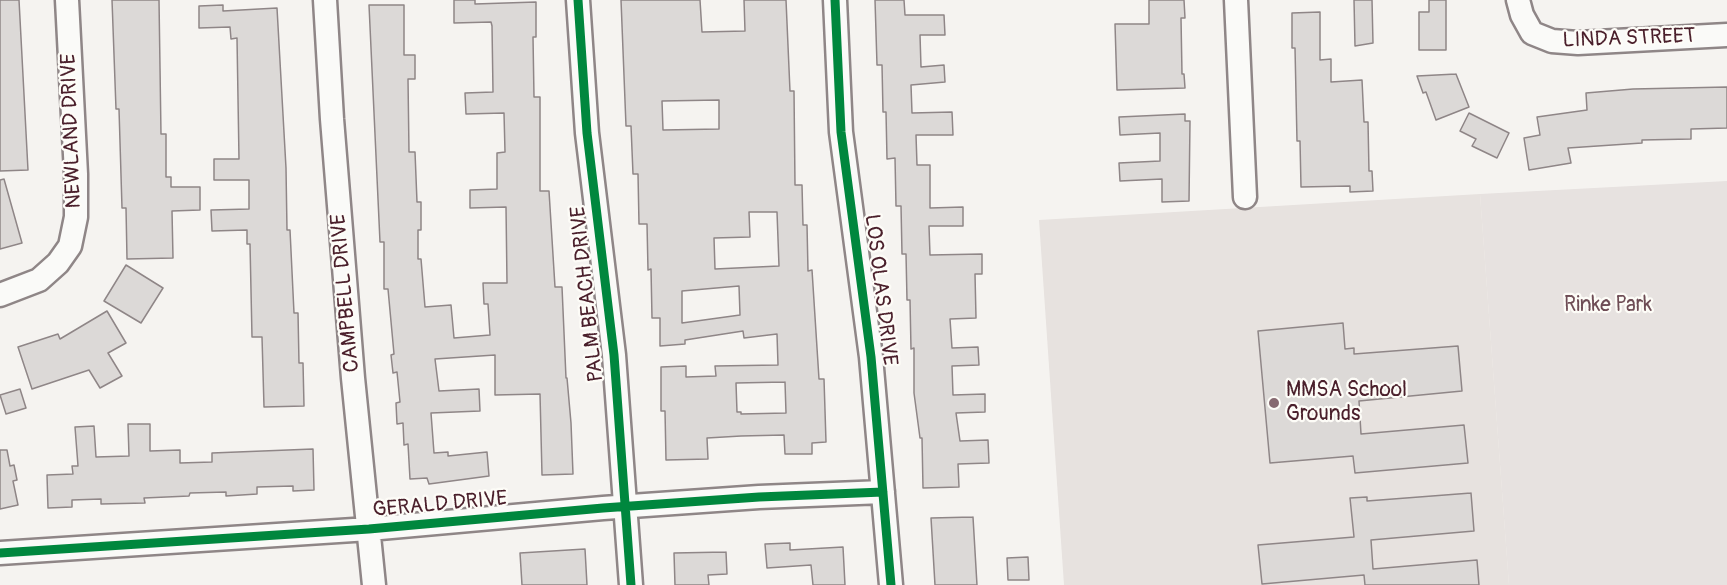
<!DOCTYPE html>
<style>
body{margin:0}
canvas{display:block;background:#f5f3f0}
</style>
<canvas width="1727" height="585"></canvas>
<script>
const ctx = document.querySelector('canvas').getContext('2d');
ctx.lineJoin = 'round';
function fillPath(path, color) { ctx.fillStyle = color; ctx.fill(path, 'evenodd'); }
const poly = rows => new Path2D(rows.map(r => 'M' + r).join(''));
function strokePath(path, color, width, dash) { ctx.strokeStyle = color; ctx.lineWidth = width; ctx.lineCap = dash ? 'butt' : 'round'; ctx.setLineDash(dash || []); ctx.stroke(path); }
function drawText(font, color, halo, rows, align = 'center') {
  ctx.font = font + ' Pangolin,sans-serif'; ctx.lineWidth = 4.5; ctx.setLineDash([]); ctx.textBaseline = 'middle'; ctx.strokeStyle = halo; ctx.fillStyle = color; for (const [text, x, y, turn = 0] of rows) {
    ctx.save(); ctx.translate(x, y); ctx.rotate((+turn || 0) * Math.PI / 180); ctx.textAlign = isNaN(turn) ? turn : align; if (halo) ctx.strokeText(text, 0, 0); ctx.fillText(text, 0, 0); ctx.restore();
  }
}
const built = poly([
 [1480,194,1509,585,1064,585,1039,220]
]);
const green = poly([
 [1727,181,1727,585,1509,585,1480,194]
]);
const building = poly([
 [0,0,19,0,28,170,0,171,0,0],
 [112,0,159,0,161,134,166,134,166,177,171,177,171,187,200,187,200,210,172,211,173,258,127,259,126,208,122,208,119,109,116,109,112,0],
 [454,0,475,0,475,4,536,2,536,37,533,37,534,97,540,97,540,191,549,191,555,287,562,287,566,378,567,378,571,423,573,474,542,475,540,394,495,395,495,355,435,359,439,391,479,389,480,411,431,413,434,453,448,452,448,456,487,452,489,476,429,484,427,478,410,479,408,444,404,445,403,423,397,424,396,403,400,402,397,372,393,373,391,355,394,354,388,289,384,289,384,242,380,242,369,5,404,5,404,55,415,55,415,79,408,79,409,152,415,152,417,202,421,202,421,230,418,230,418,259,421,259,425,307,451,305,454,338,490,335,488,304,484,304,483,283,507,283,506,207,470,208,470,190,497,189,497,153,505,152,504,113,466,114,465,93,493,92,492,26,491,22,454,23,454,0],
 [621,0,700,0,702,32,745,31,744,0,786,0,790,91,794,91,795,185,802,185,803,225,807,225,808,271,812,270,819,379,824,379,826,442,812,443,812,454,785,454,784,435,741,436,707,438,708,459,666,460,665,411,661,411,661,367,686,366,686,377,716,376,715,366,778,365,777,334,744,338,743,331,685,340,685,344,660,346,660,318,652,318,651,269,648,270,647,224,639,224,638,174,633,174,631,126,626,126,621,0],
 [719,100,719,129,663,130,662,101,719,100],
 [749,212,777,212,779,266,715,269,714,238,750,237,749,212],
 [739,286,740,315,682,323,682,291,739,286],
 [785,382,786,413,741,414,741,412,737,412,736,383,785,382],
 [875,0,904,0,905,15,944,15,945,35,920,35,921,67,944,65,945,82,911,85,912,113,952,112,953,135,916,135,917,165,930,165,930,208,963,207,963,226,929,226,930,255,982,254,982,274,975,274,976,318,950,319,952,348,978,347,979,365,952,366,953,395,985,394,985,412,956,413,960,441,988,440,989,463,958,464,959,487,923,488,922,438,920,438,914,393,914,348,911,349,910,300,907,300,906,254,902,254,901,206,896,206,895,158,887,159,886,112,883,112,882,65,877,65,875,0],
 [1149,0,1184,0,1185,18,1181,18,1182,74,1184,74,1185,88,1117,90,1115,24,1149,24,1149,0],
 [1354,0,1372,0,1373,43,1355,46,1354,0],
 [1429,0,1446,0,1446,50,1419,50,1419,12,1429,12,1429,0],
 [223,5,223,11,277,8,286,168,287,230,290,230,294,313,298,313,299,363,303,363,304,406,264,407,262,337,252,337,250,244,247,244,247,230,212,231,211,210,249,209,249,180,214,180,214,159,239,159,237,38,231,39,230,27,199,28,199,6,223,5],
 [1320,12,1320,60,1331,59,1331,82,1362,80,1364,122,1368,122,1369,171,1372,171,1373,191,1350,192,1350,186,1301,187,1300,141,1297,141,1295,48,1292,48,1292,13,1320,12],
 [1456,74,1469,107,1436,120,1426,92,1423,93,1417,76,1456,74],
 [1727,87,1727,128,1691,129,1691,139,1642,140,1642,143,1568,148,1571,163,1529,170,1524,138,1540,135,1537,117,1587,110,1586,93,1633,89,1727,87],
 [1469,113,1509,133,1497,158,1472,146,1476,139,1460,131,1469,113],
 [1185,114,1185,121,1190,121,1189,201,1162,202,1162,179,1120,181,1119,163,1160,161,1160,133,1120,135,1119,117,1185,114],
 [4,179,22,243,0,249,0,180,4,179],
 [126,265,163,288,141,323,104,301,126,265],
 [107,311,126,343,108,353,122,376,100,388,89,370,32,389,18,347,58,334,60,339,107,311],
 [1343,323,1345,349,1354,348,1354,354,1458,346,1462,391,1359,401,1361,434,1464,425,1468,463,1355,473,1353,456,1270,463,1258,331,1343,323],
 [20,389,26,408,6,414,0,395,20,389],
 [128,424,150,424,150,451,180,450,180,463,212,462,212,453,313,449,314,490,293,491,293,486,257,487,257,494,226,496,226,492,190,493,189,496,144,498,145,503,101,504,101,499,72,500,72,507,48,508,47,475,73,474,72,466,78,466,75,427,94,426,96,457,129,456,128,424],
 [0,450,7,450,10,466,14,465,17,480,13,481,18,505,0,509,0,450],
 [1471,493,1474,531,1371,540,1373,569,1477,560,1479,585,1365,585,1364,575,1262,584,1258,545,1354,537,1350,498,1367,497,1367,501,1471,493],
 [973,517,977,585,935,585,931,518,973,517],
 [790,543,790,550,843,547,845,585,813,585,811,565,767,568,765,544,790,543],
 [585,549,587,585,522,585,520,553,585,549],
 [726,552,727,574,708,575,709,585,675,585,674,553,726,552],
 [1028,557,1029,580,1008,580,1007,558,1028,557]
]);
const street = poly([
 [325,0,332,119,353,378,374,585],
 [578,0,587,133,614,355,631,585],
 [835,0,841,132,871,357,891,585],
 [1236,0,1245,197],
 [1518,0,1522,15,1532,33,1552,41,1578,43,1727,35],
 [0,295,39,280,58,263,70,246,76,217,76,174,67,0],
 [0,553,369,529,603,508,759,497,883,492]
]);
const cycleway = poly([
 [578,0,587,133,614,355,631,585],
 [835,0,841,132,871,357,891,585],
 [0,553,369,529,603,508,759,497,883,492]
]);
const markers = [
 [1274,403,6,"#866970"]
];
const streetNames = [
 ["LINDA STREET",1629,39,-2],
 ["NEWLAND DRIVE",72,131,-92],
 ["LOS OLAS DRIVE",880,290,83],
 ["CAMPBELL DRIVE",346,293,-95],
 ["PALM BEACH DRIVE",588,294,-96],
 ["GERALD DRIVE",440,505,-5]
];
const parkNames = [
 ["Rinke Park",1608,306]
];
const poiNames = [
 ["MMSA School",1286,391],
 ["Grounds",1286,415]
];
fillPath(built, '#e7e2df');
fillPath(green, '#e7e2e0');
fillPath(building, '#dcd9d7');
strokePath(building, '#8f8687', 1.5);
strokePath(street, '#8f8687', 27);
strokePath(street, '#fafaf8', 22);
strokePath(cycleway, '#00873e', 9);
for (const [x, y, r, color] of markers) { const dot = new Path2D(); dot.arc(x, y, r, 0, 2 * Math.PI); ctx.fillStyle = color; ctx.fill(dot); strokePath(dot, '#fdfcf7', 2); }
drawText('21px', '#4a1f2b', '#fdfcf7', streetNames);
drawText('21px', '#6e4c55', '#fdfcf7', parkNames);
drawText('21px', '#4a1f2b', '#fdfcf7', poiNames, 'left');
</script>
